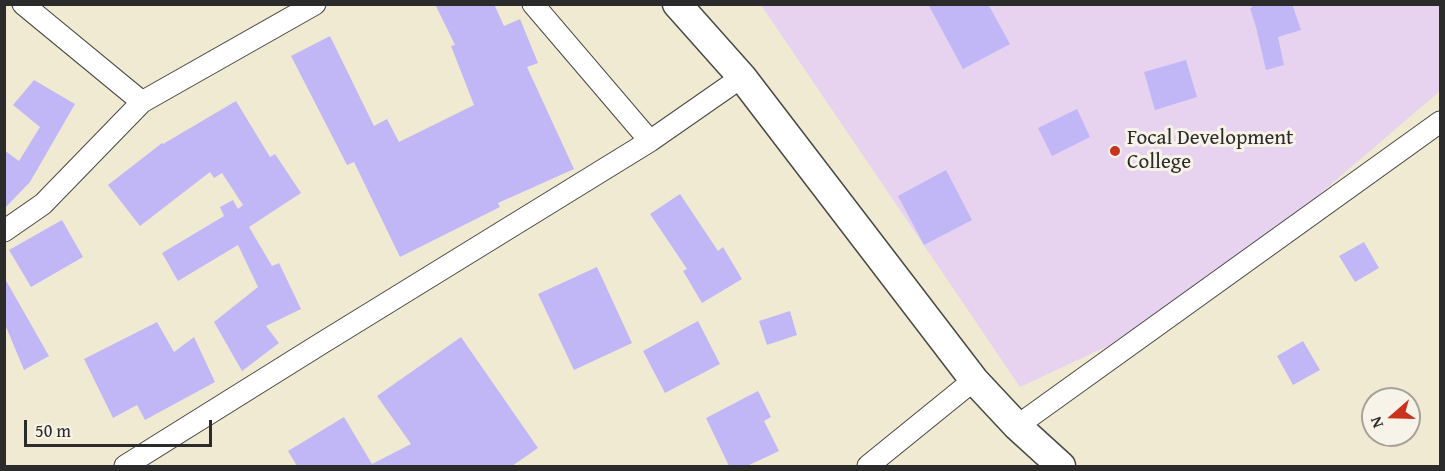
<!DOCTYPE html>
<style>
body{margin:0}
#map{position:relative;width:1445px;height:471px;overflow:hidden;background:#f1ead3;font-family:"Gentium Book Plus",serif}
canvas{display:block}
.frame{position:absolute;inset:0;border:6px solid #2b2b2b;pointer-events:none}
.north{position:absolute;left:1361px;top:387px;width:60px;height:60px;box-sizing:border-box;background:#f7f3e8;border:2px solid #a5a39c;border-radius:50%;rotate:250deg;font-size:16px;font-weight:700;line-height:24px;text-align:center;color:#2b2b2b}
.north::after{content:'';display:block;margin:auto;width:21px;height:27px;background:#c8321e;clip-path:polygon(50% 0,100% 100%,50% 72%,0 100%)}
.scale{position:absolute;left:24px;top:420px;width:188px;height:27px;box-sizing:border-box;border:3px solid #2b2b2b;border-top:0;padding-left:8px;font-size:18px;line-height:21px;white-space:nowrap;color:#2b2b2b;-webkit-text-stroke:4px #f7f3e8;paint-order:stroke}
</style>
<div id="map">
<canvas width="1445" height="471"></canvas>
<div class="frame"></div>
<div class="north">N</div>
<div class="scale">50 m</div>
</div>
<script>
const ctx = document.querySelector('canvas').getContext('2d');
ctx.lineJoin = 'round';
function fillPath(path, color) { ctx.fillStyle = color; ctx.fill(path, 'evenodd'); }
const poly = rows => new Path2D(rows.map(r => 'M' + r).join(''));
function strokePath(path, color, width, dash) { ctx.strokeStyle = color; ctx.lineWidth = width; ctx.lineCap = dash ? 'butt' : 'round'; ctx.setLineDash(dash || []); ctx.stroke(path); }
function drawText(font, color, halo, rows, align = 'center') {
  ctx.font = font + ' "Gentium Book Plus",serif'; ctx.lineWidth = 6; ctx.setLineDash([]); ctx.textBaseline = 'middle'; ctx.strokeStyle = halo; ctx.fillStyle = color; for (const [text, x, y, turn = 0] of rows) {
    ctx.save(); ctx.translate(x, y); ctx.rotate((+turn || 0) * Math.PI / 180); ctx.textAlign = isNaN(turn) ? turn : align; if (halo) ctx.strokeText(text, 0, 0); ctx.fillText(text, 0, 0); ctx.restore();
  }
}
const built = poly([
 [761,5,1440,5,1440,91,1301,210,1110,345,1020,387]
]);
const building = poly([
 [435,4,494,4,504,26,520,19,538,63,527,67,574,169,498,203,500,207,400,257,354,162,347,165,291,56,330,36,374,126,387,119,399,142,474,105,451,46,455,45],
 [928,4,988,4,1010,44,963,69],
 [1251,4,1292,4,1301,30,1278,37,1284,65,1266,70,1256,27,1250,8,1252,8],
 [1186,60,1197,97,1155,110,1144,72],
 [34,80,75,104,30,182,4,209,4,150,19,161,40,127,13,105],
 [236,101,270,157,275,154,301,193,249,227,272,266,279,263,301,309,266,326,279,343,242,371,214,322,258,287,238,245,178,281,162,253,224,216,220,207,233,200,238,209,243,205,222,173,214,178,210,172,140,226,108,185,162,143,163,144],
 [1077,109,1090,137,1052,156,1038,128],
 [946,170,972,220,924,245,898,196],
 [680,194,718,251,723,247,742,279,702,303,683,271,687,269,650,214],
 [62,220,83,257,31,287,9,250],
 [1364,242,1379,268,1355,282,1339,256],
 [597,267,632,343,574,370,538,294],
 [4,277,49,356,24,370,4,322],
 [790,311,797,335,767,345,759,321],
 [698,321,720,364,665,393,643,351],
 [157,322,174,352,194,337,215,382,145,420,137,405,113,418,84,359],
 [461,337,538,448,512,466,297,466,288,451,344,417,372,464,411,444,377,396],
 [1303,341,1320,370,1293,385,1277,356],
 [758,391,771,417,764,421,779,451,747,466,729,466,706,418]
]);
const minor = poly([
 [23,4,142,102],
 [533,4,650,141],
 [4,231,43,204,142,102,315,4],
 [1017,426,1440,122],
 [125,466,322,343,650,141,742,77],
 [868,466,974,380]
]);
const secondary = poly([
 [677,4,742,77,974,380,1017,426,1061,466]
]);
const markers = [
 [1115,151,6,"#c8321e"]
];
const poiNames = [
 ["Focal Development",1127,139],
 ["College",1127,163]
];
fillPath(built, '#e7d2ef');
fillPath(building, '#c1b7f6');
strokePath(minor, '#494844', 23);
strokePath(secondary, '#494844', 31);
strokePath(minor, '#fff', 21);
strokePath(secondary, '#fff', 28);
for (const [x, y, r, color] of markers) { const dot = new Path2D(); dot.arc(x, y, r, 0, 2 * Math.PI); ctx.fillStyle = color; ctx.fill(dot); strokePath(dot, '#f7f3e8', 2); }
drawText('21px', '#2b2b2b', '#f7f3e8', poiNames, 'left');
</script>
